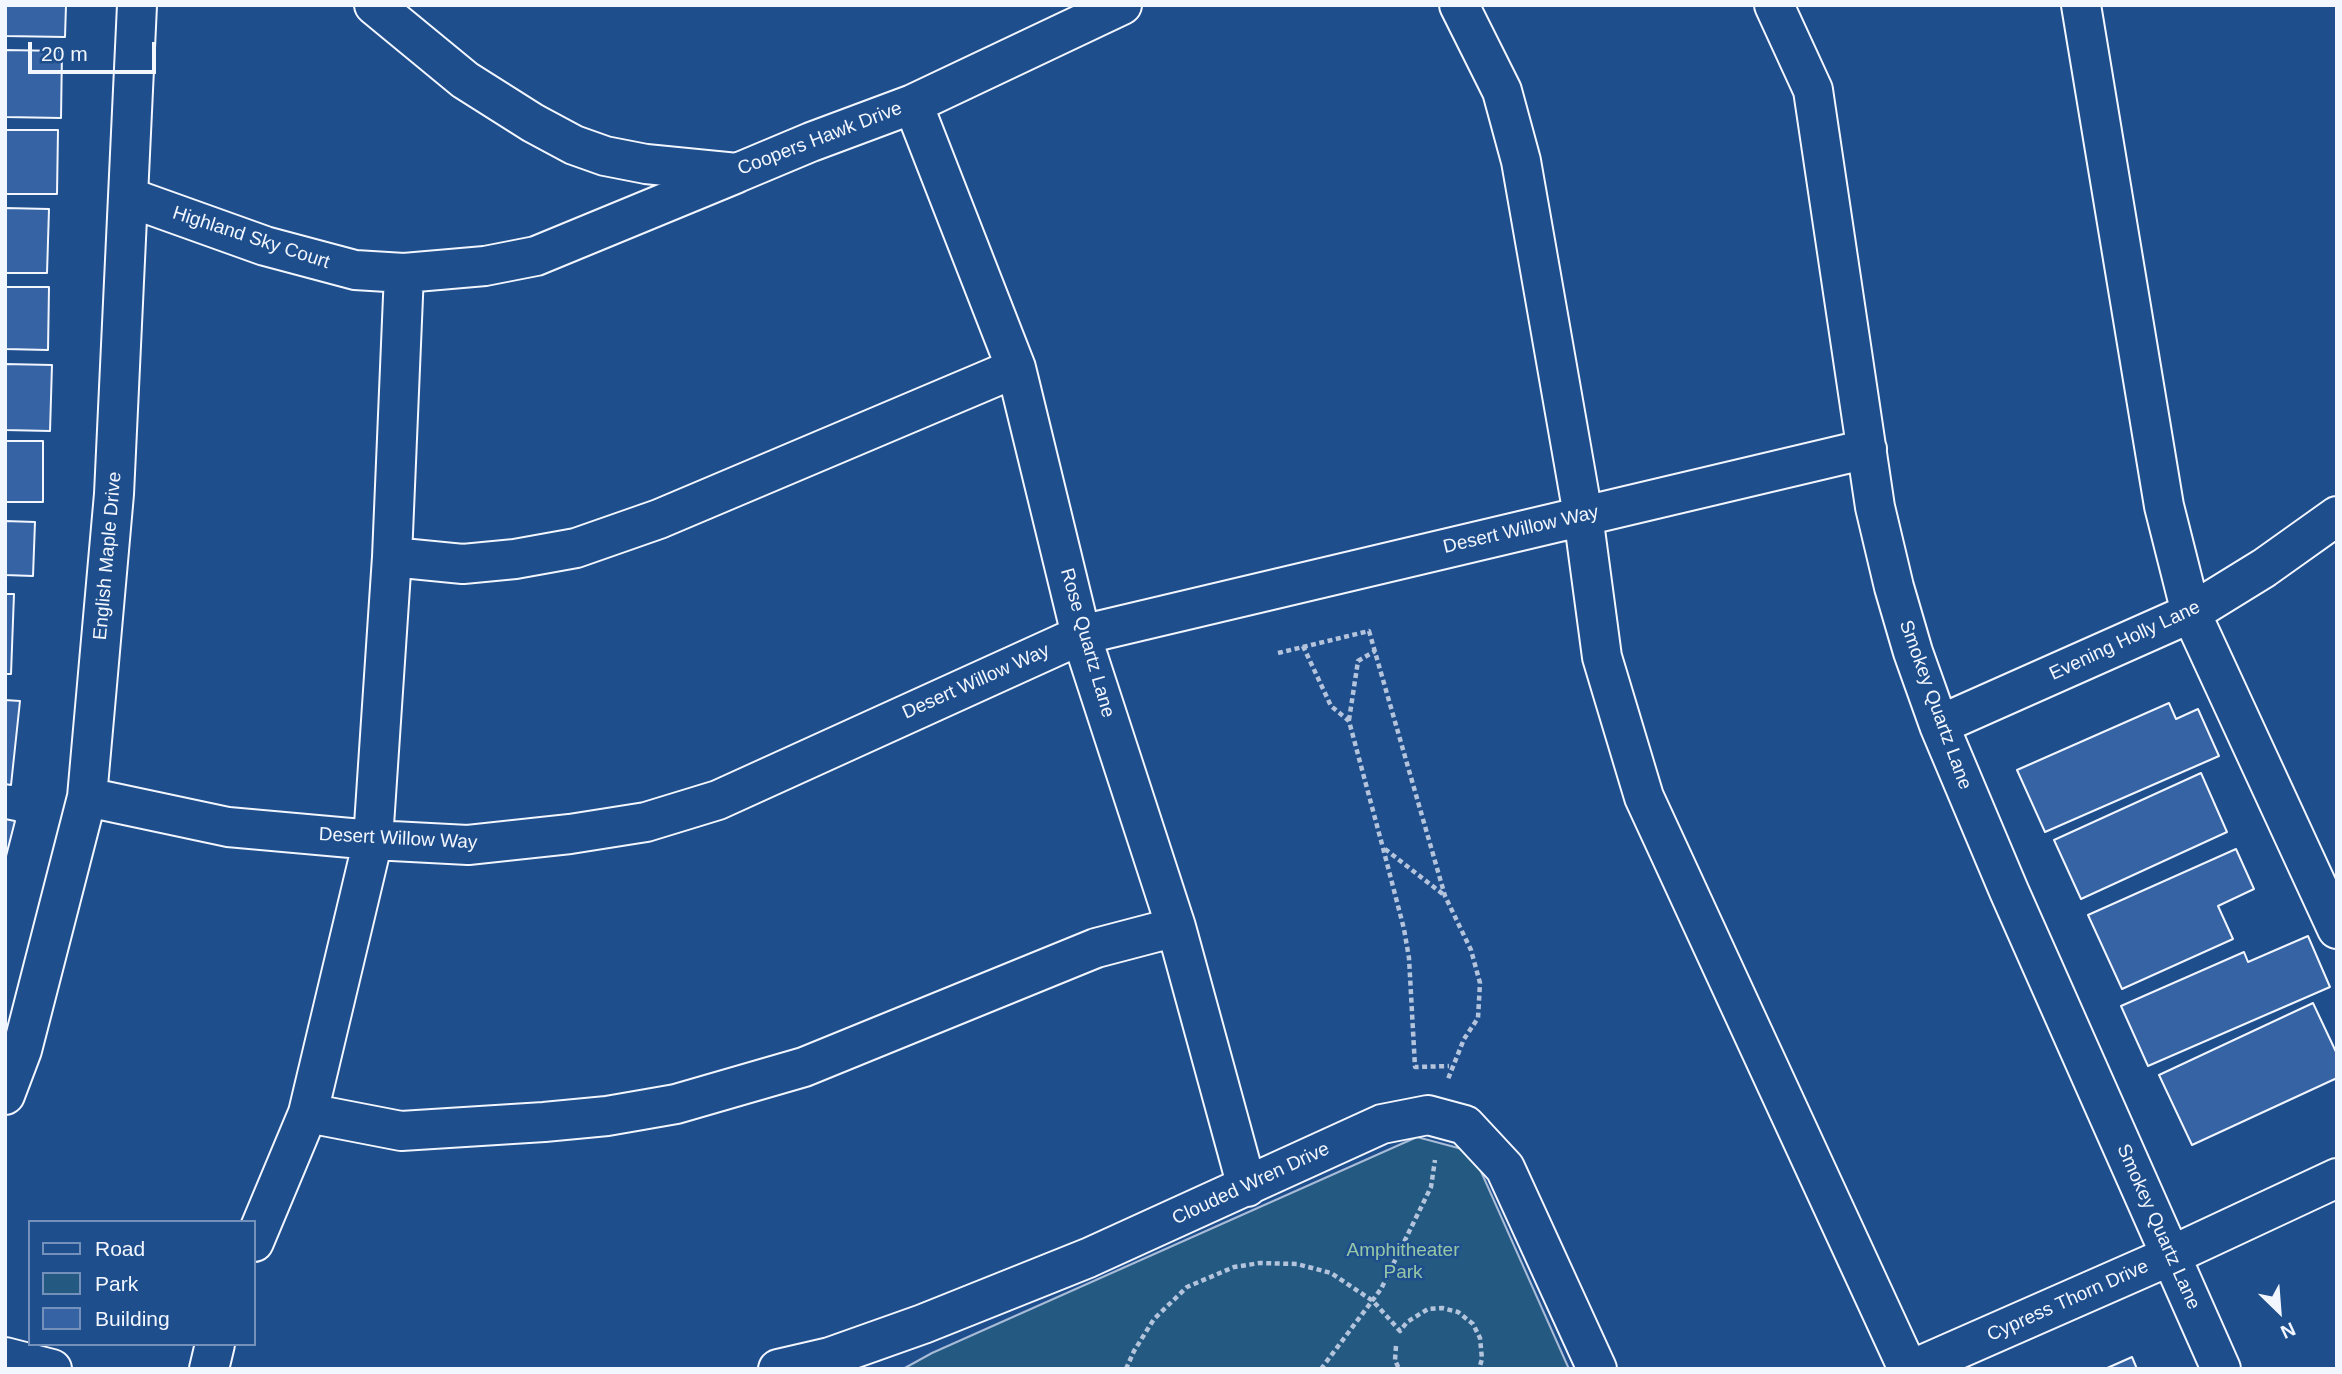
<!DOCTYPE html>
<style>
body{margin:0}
#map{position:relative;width:2342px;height:1374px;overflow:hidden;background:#1f4e8c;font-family:Arial,sans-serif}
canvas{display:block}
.frame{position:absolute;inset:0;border:7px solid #f2f6ff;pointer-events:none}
.legend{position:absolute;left:28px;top:1220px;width:228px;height:126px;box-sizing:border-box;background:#1f4e8c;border:2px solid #7391ba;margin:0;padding:9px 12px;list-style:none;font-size:21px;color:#f2f6ff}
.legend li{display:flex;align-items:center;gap:14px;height:35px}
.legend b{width:35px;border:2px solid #7391ba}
.north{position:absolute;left:2244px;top:1276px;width:70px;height:70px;-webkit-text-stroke:5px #1f4e8c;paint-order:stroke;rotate:155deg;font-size:19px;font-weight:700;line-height:28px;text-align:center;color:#f2f6ff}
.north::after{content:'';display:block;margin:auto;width:24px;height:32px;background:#f2f6ff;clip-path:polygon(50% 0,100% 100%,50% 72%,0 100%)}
.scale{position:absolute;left:28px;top:42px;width:128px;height:32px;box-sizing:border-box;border:4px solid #f2f6ff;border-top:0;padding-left:9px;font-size:21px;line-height:24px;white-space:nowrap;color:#f2f6ff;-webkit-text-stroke:5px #1f4e8c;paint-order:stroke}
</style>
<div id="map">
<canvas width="2342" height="1374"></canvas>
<div class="frame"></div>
<ul class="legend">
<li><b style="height:9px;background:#1f4e8c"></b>Road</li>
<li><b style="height:19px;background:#245a82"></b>Park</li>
<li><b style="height:19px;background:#3563a3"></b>Building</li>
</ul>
<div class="north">N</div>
<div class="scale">20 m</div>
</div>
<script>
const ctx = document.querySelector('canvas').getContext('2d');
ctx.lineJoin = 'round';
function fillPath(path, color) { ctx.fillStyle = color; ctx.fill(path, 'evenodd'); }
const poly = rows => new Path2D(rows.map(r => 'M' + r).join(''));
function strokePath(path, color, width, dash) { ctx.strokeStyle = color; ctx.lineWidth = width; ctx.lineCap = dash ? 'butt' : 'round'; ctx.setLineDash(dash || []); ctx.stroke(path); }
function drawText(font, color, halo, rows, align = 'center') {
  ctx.font = font + ' Arial,sans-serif'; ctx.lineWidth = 5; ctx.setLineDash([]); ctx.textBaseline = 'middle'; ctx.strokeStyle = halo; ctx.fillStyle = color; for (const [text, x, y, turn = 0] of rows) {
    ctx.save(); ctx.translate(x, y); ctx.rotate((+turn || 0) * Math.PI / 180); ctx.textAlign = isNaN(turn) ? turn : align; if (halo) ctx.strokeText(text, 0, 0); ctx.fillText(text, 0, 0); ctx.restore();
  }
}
const green = poly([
 [1417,1137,1462,1149,1479,1167,1569,1369,903,1369,932,1353,1417,1137]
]);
const building = poly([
 [5,5,66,5,65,37,5,36,5,5],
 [5,50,62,51,61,118,5,117,5,50],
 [5,130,58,130,57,194,5,194,5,130],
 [5,208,49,209,47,273,5,273,5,208],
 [5,287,49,287,48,350,5,349,5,287],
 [5,364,52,365,50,431,5,430,5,364],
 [5,441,43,441,43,502,5,502,5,441],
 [5,521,35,522,33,576,5,575,5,521],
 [5,594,14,594,11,674,5,674,5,594],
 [5,700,20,701,11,785,5,784,5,700],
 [2169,703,2176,719,2198,709,2219,756,2045,832,2017,770,2169,703],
 [2201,773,2227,832,2081,899,2054,840,2201,773],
 [5,819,15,821,5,860,5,819],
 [2236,849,2254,889,2218,906,2233,939,2122,989,2088,915,2236,849],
 [2308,936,2330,987,2148,1066,2121,1006,2244,952,2248,962,2308,936],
 [2313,1003,2337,1054,2337,1078,2192,1145,2159,1075,2313,1003],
 [2132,1357,2137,1369,2105,1369,2132,1357]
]);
const path = poly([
 [1303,646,1331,706,1349,721,1383,848,1404,929,1409,958,1415,1067,1449,1066],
 [1278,653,1369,631,1445,896,1471,950,1480,983,1478,1018,1464,1039,1448,1079],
 [1349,720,1358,661,1375,651],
 [1385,849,1444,895],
 [1396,1346,1395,1360,1399,1369],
 [1126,1369,1134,1351,1154,1319,1187,1287,1234,1267,1260,1263,1297,1264,1331,1273,1373,1301,1400,1331,1407,1322,1428,1309,1442,1308,1458,1312,1473,1324,1480,1338,1482,1359,1479,1369],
 [1321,1369,1381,1289,1431,1187,1435,1160]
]);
const minor = poly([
 [374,5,465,80,533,123,574,145,605,156,646,164,737,173,811,142,913,104,1122,5],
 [1459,5,1502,91,1521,161,1583,515,1602,657,1644,797,1908,1369],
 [1774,5,1813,90,1875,507,1894,587,1913,652,1939,725,2009,891,2221,1369],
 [2081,5,2164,506,2191,613,2337,929],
 [913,104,1016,368,1081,635,1176,927,1247,1187],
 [128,197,265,246,355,270,404,273,485,266,536,256,735,174],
 [392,557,463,564,515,559,576,548,659,519,1016,368],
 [1939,725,2191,613,2264,568,2337,516],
 [87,797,228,827,373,840,468,845,570,834,646,822,718,800,1081,635,1867,449],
 [5,1095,22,1050,87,797,114,494,137,5],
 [308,1113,401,1131,544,1122,607,1116,676,1104,804,1067,1096,948,1176,927],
 [254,1242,308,1113,373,840,392,557,404,273],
 [5,1357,52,1369],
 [209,1369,215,1344],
 [778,1369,830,1357,923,1324,1088,1258,1382,1124,1428,1115,1465,1125,1505,1168,1597,1369],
 [1913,1369,2170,1256,2337,1178]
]);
const streetNames = [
 ["Coopers Hawk Drive",820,139,-21],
 ["Highland Sky Court",251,238,18],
 ["Desert Willow Way",1521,530,-13],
 ["English Maple Drive",108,556,-85],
 ["Evening Holly Lane",2125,641,-25],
 ["Rose Quartz Lane",1087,643,74],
 ["Desert Willow Way",976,682,-24],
 ["Smokey Quartz Lane",1935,705,70],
 ["Desert Willow Way",398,839,3],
 ["Clouded Wren Drive",1251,1184,-25],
 ["Smokey Quartz Lane",2158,1227,66],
 ["Cypress Thorn Drive",2068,1301,-24]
];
const parkNames = [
 ["Amphitheater",1403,1251],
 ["Park",1403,1273]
];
fillPath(green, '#245a82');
strokePath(green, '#a8bbd7', 2);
fillPath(building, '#3563a3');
strokePath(building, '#f2f6ff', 2);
strokePath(minor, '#f2f6ff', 42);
strokePath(path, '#b3c4dc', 4.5, [5, 3.5]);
strokePath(minor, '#1f4e8c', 38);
drawText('19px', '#f2f6ff', '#1f4e8c', streetNames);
drawText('19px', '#97c8a6', '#1f4e8c', parkNames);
</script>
